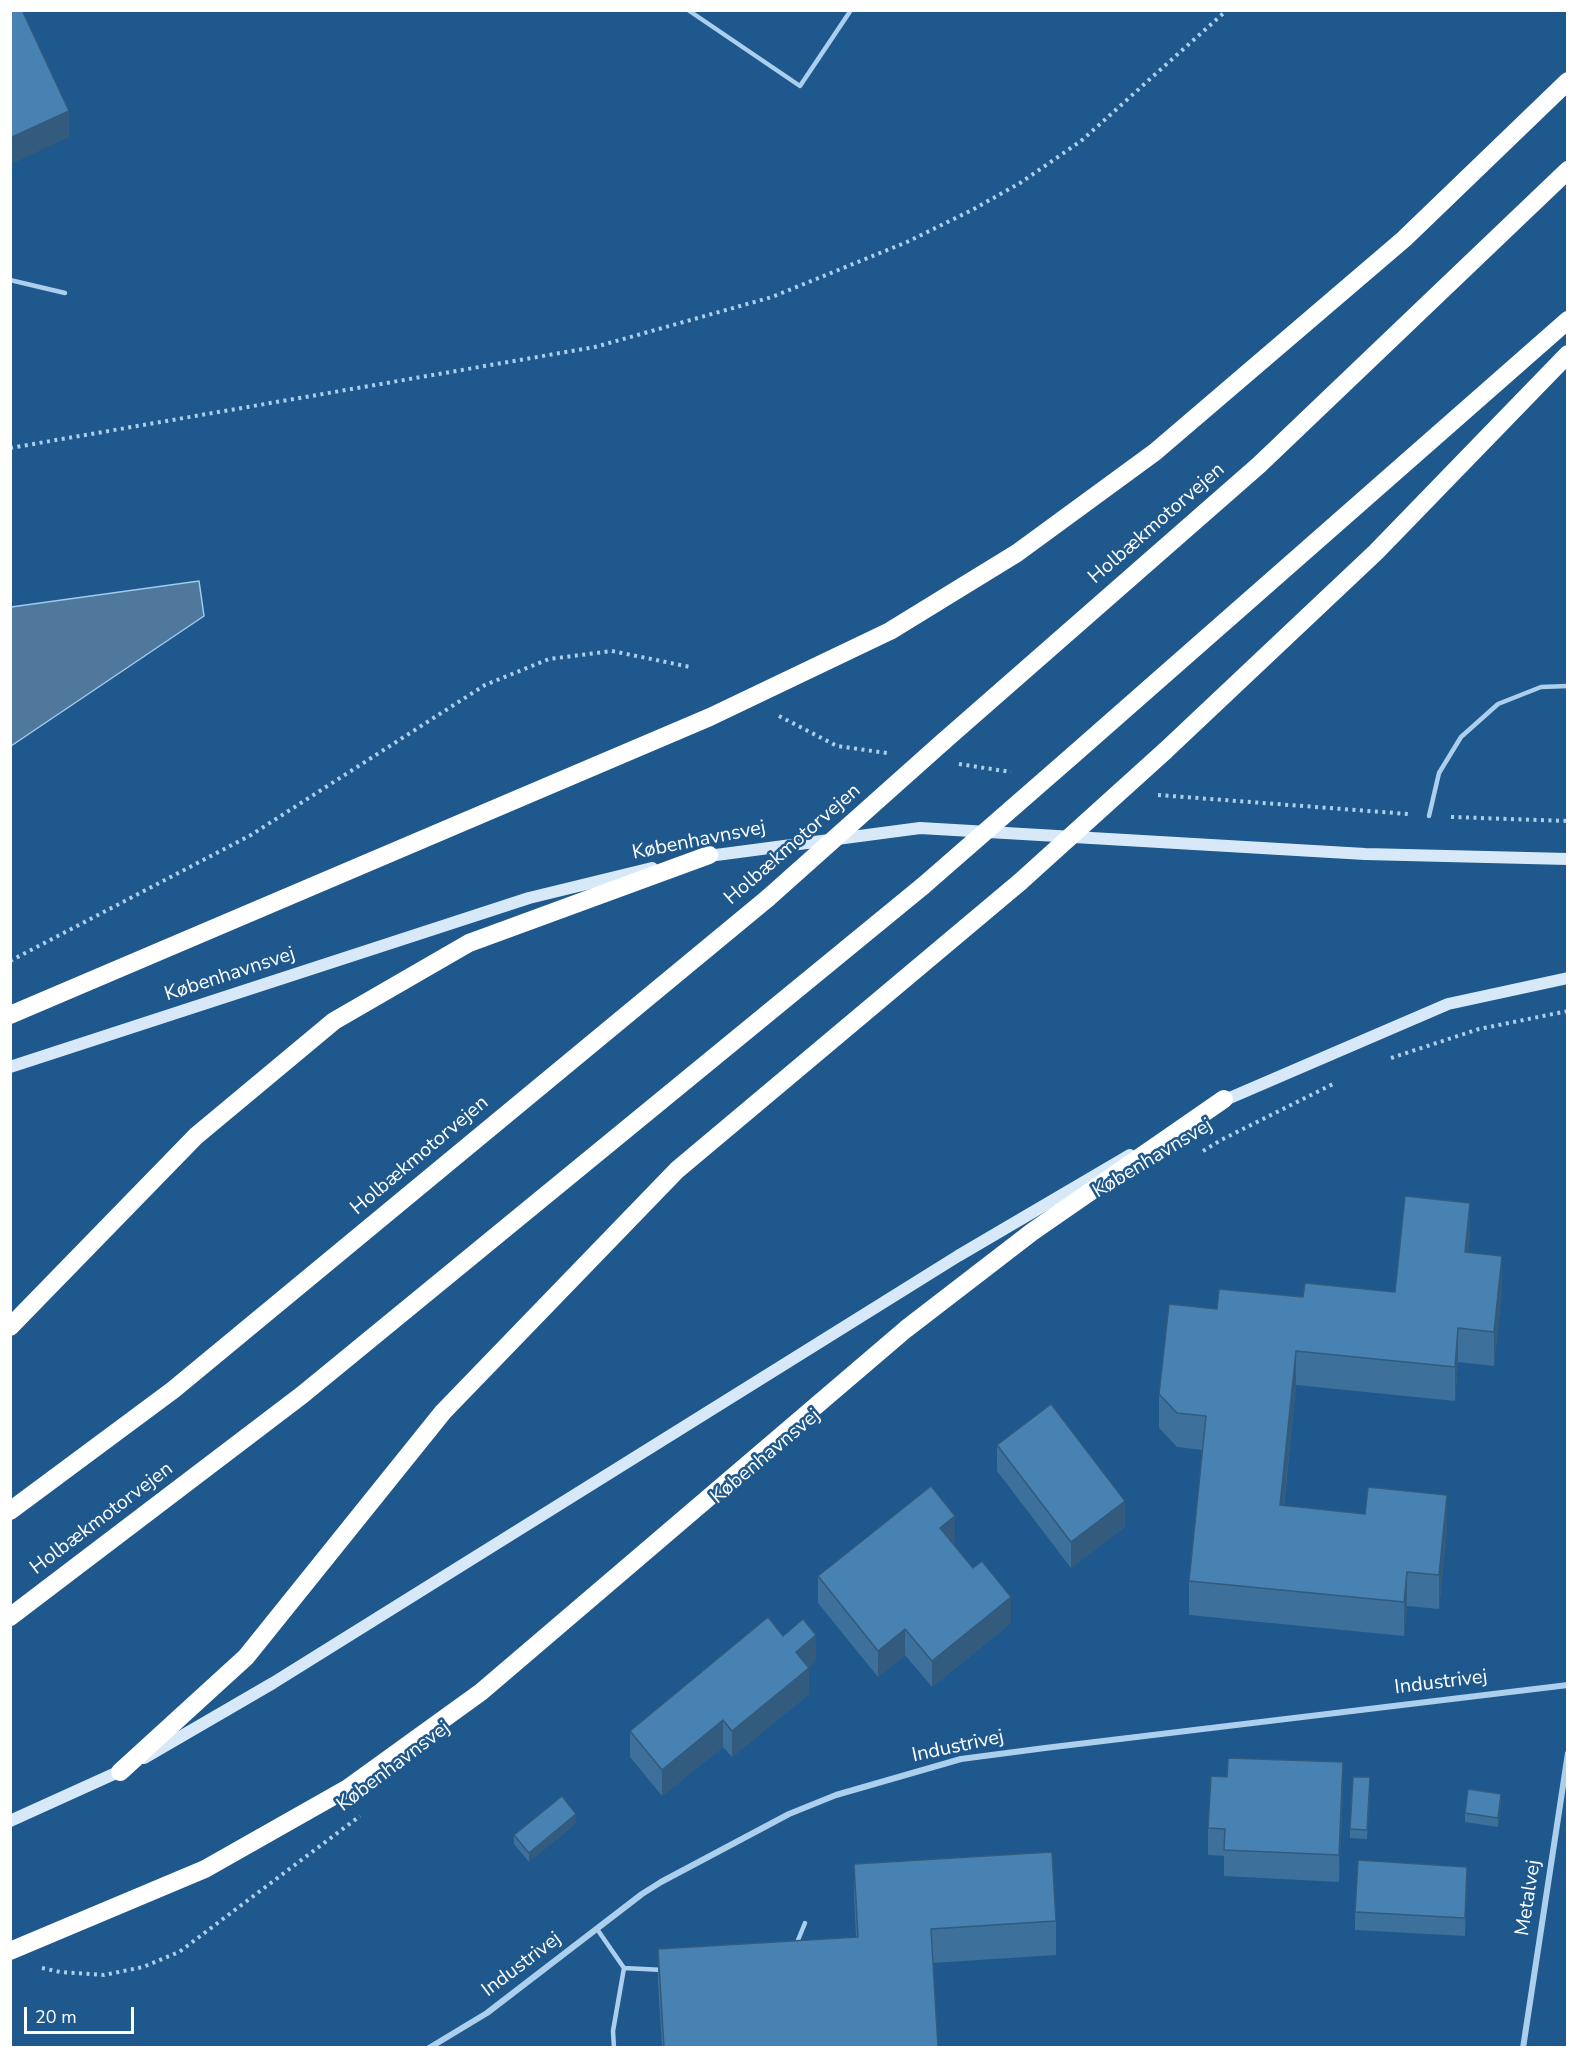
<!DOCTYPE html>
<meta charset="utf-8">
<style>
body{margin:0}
#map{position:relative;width:1578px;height:2058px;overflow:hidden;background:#1e588c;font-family:"Nunito Sans",sans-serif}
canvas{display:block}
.frame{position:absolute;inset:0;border:12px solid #fff;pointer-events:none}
.scale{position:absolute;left:24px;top:2007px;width:110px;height:27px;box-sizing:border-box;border:3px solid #fff;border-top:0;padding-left:8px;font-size:18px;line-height:21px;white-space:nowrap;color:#fff;-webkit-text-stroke:4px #1e588c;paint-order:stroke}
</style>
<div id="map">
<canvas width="1578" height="2058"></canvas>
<div class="frame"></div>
<div class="scale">20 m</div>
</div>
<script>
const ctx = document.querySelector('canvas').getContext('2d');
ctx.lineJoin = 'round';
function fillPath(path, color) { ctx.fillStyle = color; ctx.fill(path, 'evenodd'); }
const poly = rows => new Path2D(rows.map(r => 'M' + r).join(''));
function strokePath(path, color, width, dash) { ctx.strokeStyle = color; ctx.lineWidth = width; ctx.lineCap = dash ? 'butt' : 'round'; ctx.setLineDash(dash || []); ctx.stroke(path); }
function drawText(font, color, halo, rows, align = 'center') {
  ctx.font = font + ' "Nunito Sans",sans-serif'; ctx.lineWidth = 5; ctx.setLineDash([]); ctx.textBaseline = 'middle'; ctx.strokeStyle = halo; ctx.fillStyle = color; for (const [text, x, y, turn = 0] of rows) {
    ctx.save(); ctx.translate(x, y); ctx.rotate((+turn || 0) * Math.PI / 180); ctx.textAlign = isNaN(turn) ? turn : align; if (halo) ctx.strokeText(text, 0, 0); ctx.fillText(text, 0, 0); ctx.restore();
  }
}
const water = poly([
 [199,581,204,616,11,746,11,607,199,581]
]);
const path = poly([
 [10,448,595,347,772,297,907,242,972,210,1020,183,1081,141,1227,10],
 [779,716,837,746,887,753],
 [959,764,1011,772],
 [1158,795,1408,814],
 [1451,817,1568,821],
 [10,961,251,835,485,685,549,659,612,651,690,667],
 [1391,1058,1479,1029,1568,1011],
 [1203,1151,1221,1140,1335,1083],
 [42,1968,60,1972,104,1975,143,1967,179,1952,360,1816]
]);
const service = poly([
 [688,10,800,86,851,10],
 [10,280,65,293],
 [1429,816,1439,773,1461,737,1498,704,1541,687,1568,686],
 [597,1929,624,1968,613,2031,614,2048],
 [796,1945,805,1923],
 [624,1968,663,1970]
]);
const minor = poly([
 [429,2048,487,2013,642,1894,661,1882,789,1814,836,1795,961,1759,1045,1748,1568,1685],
 [1523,2048,1568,1753]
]);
const secondary = poly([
 [701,857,920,828,1365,854,1568,859],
 [10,1067,529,898,652,868],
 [1218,1103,1448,1004,1568,978],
 [144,1758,273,1683,958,1256,1130,1155],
 [10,1821,127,1768]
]);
const motorway = poly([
 [944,741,1259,465,1568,170],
 [1165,751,1376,552,1568,354],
 [1072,756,1568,320],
 [10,1015,710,717,890,631,1017,553,1155,452,1404,239,1568,81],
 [10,1327,196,1136,334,1021,469,943,709,855],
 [10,1511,173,1390,768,898],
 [10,1617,302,1395,923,886],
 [120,1772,246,1657,443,1412,677,1170,1020,882],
 [10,1951,205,1869,348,1788,481,1692,906,1329,1032,1232,1224,1099]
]);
const motorwayBridge = poly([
 [1020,882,1165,751],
 [923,886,1072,756],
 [768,898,944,741]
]);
const wall = poly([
 [1470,1237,1468,1252,1502,1290,1494,1366,1458,1362,1455,1401,1296,1385,1284,1506,1447,1529,1439,1609,1407,1606,1404,1636,1189,1615,1189,1581,1202,1450,1177,1447,1159,1428,1159,1394,1217,1309,1303,1297,1395,1292],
 [997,1445,1125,1527,1071,1568,997,1471],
 [955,1543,953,1544,1011,1623,932,1687,905,1655,878,1677,818,1603,818,1576],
 [816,1661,809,1667,809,1694,732,1757,723,1747,662,1796,630,1757,630,1731],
 [1370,1786,1367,1839,1350,1838,1350,1829],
 [1343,1789,1339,1882,1224,1876,1224,1856,1208,1855,1208,1828],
 [1501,1803,1498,1827,1465,1822,1465,1813],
 [576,1823,529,1862,514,1844,514,1835],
 [854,1864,1056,1921,1056,1955,933,1963,938,2048,662,2048,658,1983,658,1949,856,1937,854,1898],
 [1467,1885,1465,1936,1355,1930,1355,1912]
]);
const shadedWall = poly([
 [69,111,69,137,10,165,10,138],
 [1470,1203,1470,1237,1465,1286,1465,1252],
 [1502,1256,1502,1290,1494,1366,1494,1332],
 [1458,1328,1458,1362,1455,1401,1455,1367],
 [1296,1351,1296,1385,1280,1540,1280,1505],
 [1447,1495,1447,1529,1439,1609,1439,1575],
 [1125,1501,1125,1527,1071,1568,1071,1542],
 [955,1516,955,1543,940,1555,940,1528],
 [1407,1572,1407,1606,1404,1636,1404,1602],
 [1011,1597,1011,1623,932,1687,932,1661],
 [905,1629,905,1655,878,1677,878,1651],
 [816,1635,816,1661,796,1678,796,1652],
 [809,1668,809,1694,732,1757,732,1731],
 [723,1720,723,1747,662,1796,662,1770],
 [1343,1762,1343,1789,1339,1882,1339,1855],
 [1501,1794,1501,1803,1498,1827,1498,1818],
 [576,1814,576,1823,529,1862,529,1853],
 [1467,1867,1467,1885,1465,1936,1465,1918]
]);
const building = poly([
 [10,10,22,10,69,111,10,138,10,10],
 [1405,1196,1470,1203,1465,1252,1502,1256,1494,1332,1458,1328,1455,1367,1296,1351,1280,1505,1365,1514,1368,1487,1447,1495,1439,1575,1407,1572,1404,1602,1189,1581,1206,1416,1177,1413,1159,1394,1169,1304,1217,1309,1219,1289,1303,1297,1305,1283,1395,1292,1405,1196],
 [1051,1404,1125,1501,1071,1542,997,1445,1051,1404],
 [931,1486,955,1516,940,1528,973,1568,982,1561,1011,1597,932,1661,905,1629,878,1651,818,1576,931,1486],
 [768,1617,783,1636,803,1619,816,1635,796,1652,809,1668,732,1731,723,1720,662,1770,630,1731,768,1617],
 [1228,1758,1343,1762,1339,1855,1224,1850,1225,1829,1208,1828,1211,1776,1227,1777,1228,1758],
 [1353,1777,1370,1777,1367,1830,1350,1829,1353,1777],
 [1468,1789,1501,1794,1498,1818,1465,1813,1468,1789],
 [562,1796,576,1814,529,1853,514,1835,562,1796],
 [1052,1852,1056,1921,931,1929,938,2048,664,2048,658,1949,858,1937,854,1864,1052,1852],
 [1358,1860,1467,1867,1465,1918,1355,1912,1358,1860]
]);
const streetNames = [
 ["Holbækmotorvejen",1157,524,-41],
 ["Københavnsvej",699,841,-11],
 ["Holbækmotorvejen",793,845,-41],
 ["Københavnsvej",230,975,-18],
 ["Holbækmotorvejen",420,1156,-40],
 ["Københavnsvej",1153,1159,-31],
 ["Københavnsvej",766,1457,-40],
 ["Holbækmotorvejen",102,1519,-37],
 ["Industrivej",1441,1683,-7],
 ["Industrivej",958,1747,-12],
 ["Københavnsvej",394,1767,-37],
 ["Metalvej",1529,1898,-81],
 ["Industrivej",522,1965,-37]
];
fillPath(water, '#50789d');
strokePath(water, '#9fcbee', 1.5);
strokePath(path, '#abcfec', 4, [3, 4.5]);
strokePath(service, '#abcfec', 4.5);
strokePath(minor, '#abcfec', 6);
strokePath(secondary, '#d7e9f9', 12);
strokePath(motorway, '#fff', 18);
strokePath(motorwayBridge, '#fff', 18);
fillPath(wall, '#3d709a');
fillPath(shadedWall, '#325b7d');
fillPath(building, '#4782b3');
strokePath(building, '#325b7d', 1.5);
drawText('20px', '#fff', '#1e588c', streetNames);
</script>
